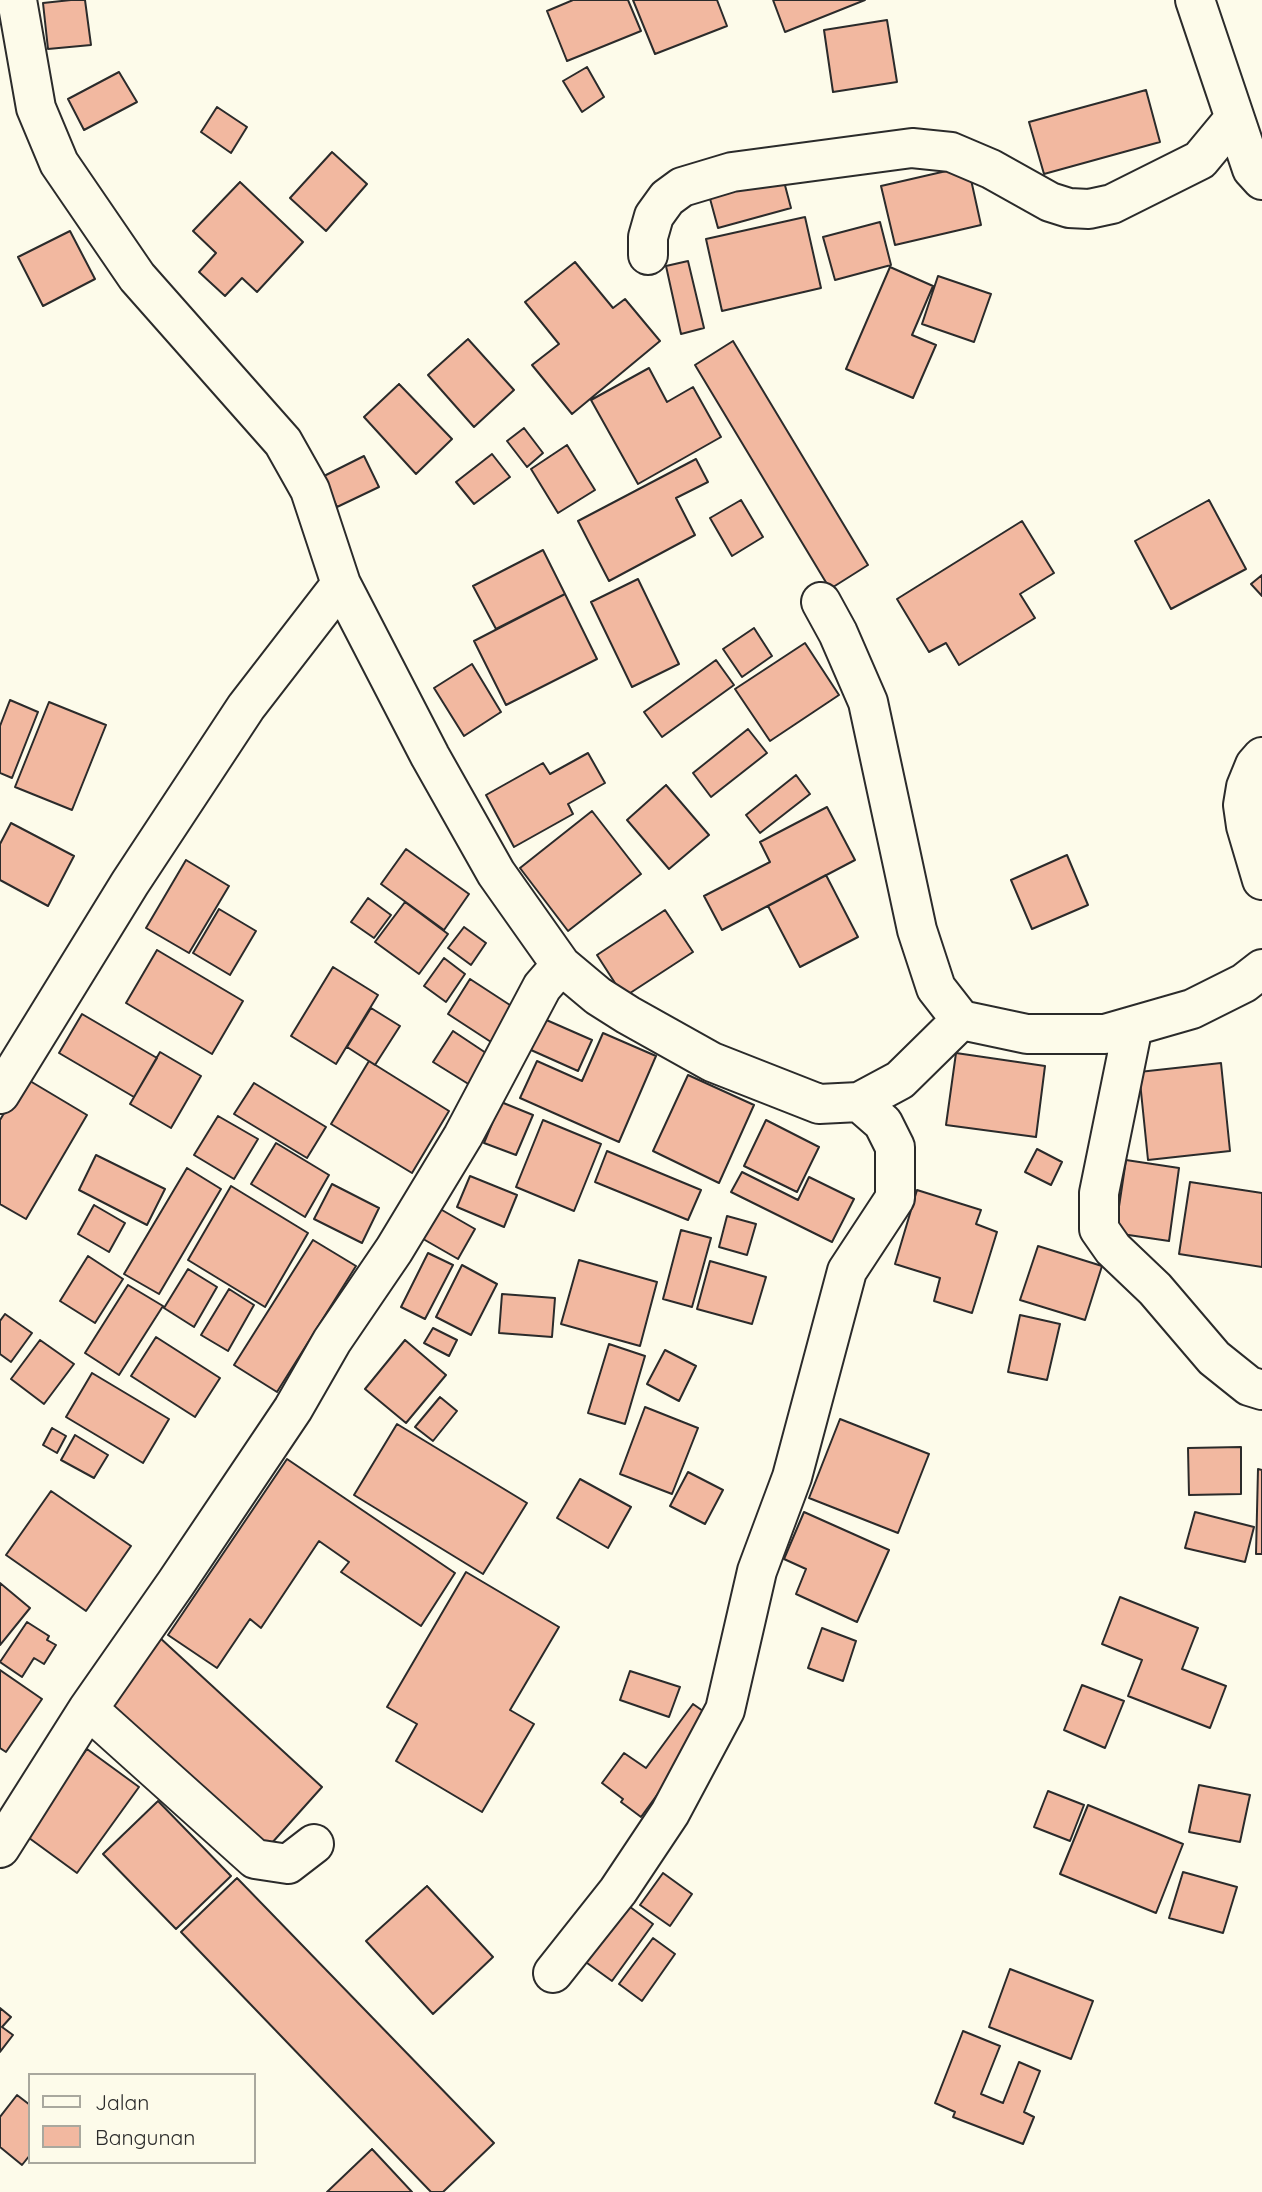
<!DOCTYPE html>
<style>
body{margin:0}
#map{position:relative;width:1262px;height:2192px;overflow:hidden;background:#fdfbea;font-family:Quicksand,sans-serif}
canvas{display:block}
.legend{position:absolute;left:28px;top:2073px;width:228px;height:91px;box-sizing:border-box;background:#fdfbea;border:2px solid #a9a89e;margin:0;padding:9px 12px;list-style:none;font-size:21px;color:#2b2b2b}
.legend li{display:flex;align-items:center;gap:14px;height:35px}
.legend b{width:35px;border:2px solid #a9a89e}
</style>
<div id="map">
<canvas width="1262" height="2192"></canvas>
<ul class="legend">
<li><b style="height:9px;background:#fdfbea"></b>Jalan</li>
<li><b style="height:19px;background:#f2b8a0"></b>Bangunan</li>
</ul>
</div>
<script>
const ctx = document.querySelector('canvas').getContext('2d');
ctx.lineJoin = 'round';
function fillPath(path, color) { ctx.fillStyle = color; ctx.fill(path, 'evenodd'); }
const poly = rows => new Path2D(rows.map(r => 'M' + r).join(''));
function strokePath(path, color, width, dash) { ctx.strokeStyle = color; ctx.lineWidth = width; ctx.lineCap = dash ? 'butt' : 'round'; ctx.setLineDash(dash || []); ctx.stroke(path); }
const building = poly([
 [71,0,85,0,91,45,48,49,43,3,71,0],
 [573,0,628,0,641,31,567,61,547,11,573,0],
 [633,0,717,0,727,26,655,54,633,0],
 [773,0,865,0,785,32,773,0],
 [887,20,897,82,833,92,824,30,887,20],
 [587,67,604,97,582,112,563,81,587,67],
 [119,72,137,102,84,130,68,99,119,72],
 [1146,90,1160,142,1044,174,1029,122,1146,90],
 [217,107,247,127,231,153,201,132,217,107],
 [332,152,367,184,326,231,290,198,332,152],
 [968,166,981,225,895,245,881,186,968,166],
 [782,174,791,208,718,228,709,195,782,174],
 [240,182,303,242,257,292,242,278,225,296,199,272,216,253,193,231,240,182],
 [805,217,821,288,722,311,706,239,805,217],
 [880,222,891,265,835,280,823,237,880,222],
 [70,231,95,279,43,306,18,257,70,231],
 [688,261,704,328,681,334,666,266,688,261],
 [575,262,613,308,625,299,660,341,572,414,532,365,559,344,525,302,575,262],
 [890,267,933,286,912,335,936,345,913,398,846,369,890,267],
 [938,276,991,294,974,342,922,324,938,276],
 [468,339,514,390,474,427,428,375,468,339],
 [733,341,868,565,830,589,695,365,733,341],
 [649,368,667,402,693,387,721,437,638,484,591,400,649,368],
 [399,384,452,439,416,474,364,417,399,384],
 [524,428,543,453,527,467,507,441,524,428],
 [567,445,595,490,558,513,531,469,567,445],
 [492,454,510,477,474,504,456,482,492,454],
 [364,456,379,487,337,507,322,477,364,456],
 [696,459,708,482,676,498,695,535,609,581,578,521,696,459],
 [741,500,763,537,732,556,710,518,741,500],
 [1209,500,1246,569,1171,609,1135,541,1209,500],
 [1022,521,1054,573,1020,594,1035,618,959,665,946,643,929,652,897,599,1022,521],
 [543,550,565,594,496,629,473,586,543,550],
 [1262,575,1262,596,1251,584,1262,575],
 [638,579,679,664,632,687,591,602,638,579],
 [565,594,597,659,506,705,474,641,565,594],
 [754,628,772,656,742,677,723,649,754,628],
 [805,643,839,695,770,741,735,689,805,643],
 [716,660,734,685,662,737,644,712,716,660],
 [472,664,501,712,464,736,434,688,472,664],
 [10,700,38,712,12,778,0,773,0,726,10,700],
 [49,702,106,725,72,810,15,787,49,702],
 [748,729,767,753,711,797,693,773,748,729],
 [588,753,605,783,568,804,573,814,514,847,486,795,543,763,550,774,588,753],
 [796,775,810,794,760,833,746,815,796,775],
 [666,785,709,835,669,869,627,820,666,785],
 [827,807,855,860,722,930,704,896,770,862,760,842,827,807],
 [592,811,641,874,568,931,520,868,592,811],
 [11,823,74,856,48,906,0,880,0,844,11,823],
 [406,849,469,894,444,930,381,884,406,849],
 [1067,855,1088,905,1032,929,1011,880,1067,855],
 [186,860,229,886,189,953,146,928,186,860],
 [826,875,858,937,800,967,768,906,826,875],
 [368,898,391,915,374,938,351,922,368,898],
 [405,902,448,934,419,974,375,942,405,902],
 [219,909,256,931,230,975,193,953,219,909],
 [665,910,693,952,624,997,597,955,665,910],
 [464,927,486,943,471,965,448,948,464,927],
 [157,950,243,1001,212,1054,126,1003,157,950],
 [444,958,465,974,446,1002,424,986,444,958],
 [333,967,378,995,336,1064,291,1036,333,967],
 [470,979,513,1007,491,1042,448,1014,470,979],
 [371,1008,400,1026,375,1065,347,1047,371,1008],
 [82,1014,157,1058,134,1097,59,1053,82,1014],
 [535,1015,592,1040,578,1071,522,1046,535,1015],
 [453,1031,489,1055,470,1085,433,1062,453,1031],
 [603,1033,656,1056,619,1142,520,1098,537,1061,582,1081,603,1033],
 [160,1052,201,1076,171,1128,130,1104,160,1052],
 [956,1053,1045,1066,1036,1137,946,1125,956,1053],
 [369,1061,449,1111,412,1173,331,1124,369,1061],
 [1221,1063,1230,1151,1148,1160,1139,1072,1221,1063],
 [688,1075,754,1105,719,1183,653,1151,688,1075],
 [25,1078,87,1115,26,1219,0,1204,0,1120,25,1078],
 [254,1083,326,1127,307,1158,234,1114,254,1083],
 [501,1102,533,1115,516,1155,484,1143,501,1102],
 [218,1116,258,1139,234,1179,194,1155,218,1116],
 [543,1120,601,1144,574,1211,516,1187,543,1120],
 [766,1120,819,1147,797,1192,744,1166,766,1120],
 [276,1143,329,1175,305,1217,251,1184,276,1143],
 [1037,1149,1062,1162,1051,1185,1025,1172,1037,1149],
 [607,1151,701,1190,688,1220,595,1182,607,1151],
 [96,1155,165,1189,147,1225,79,1190,96,1155],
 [1126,1160,1179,1168,1169,1241,1115,1233,1126,1160],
 [187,1168,221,1189,159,1294,124,1274,187,1168],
 [742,1172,798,1200,809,1177,854,1199,832,1242,731,1192,742,1172],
 [470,1176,517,1195,504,1227,457,1207,470,1176],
 [1190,1182,1262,1193,1262,1267,1179,1254,1190,1182],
 [332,1184,379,1208,362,1243,314,1219,332,1184],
 [231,1186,308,1233,265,1307,188,1260,231,1186],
 [917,1190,981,1210,976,1224,997,1232,972,1313,934,1301,940,1278,895,1264,917,1190],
 [94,1205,125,1223,109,1252,78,1234,94,1205],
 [435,1206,475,1229,458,1259,418,1236,435,1206],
 [727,1216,756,1224,747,1255,719,1247,727,1216],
 [681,1230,711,1238,692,1307,663,1299,681,1230],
 [313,1240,356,1266,277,1392,234,1365,313,1240],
 [1038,1246,1102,1266,1085,1320,1020,1300,1038,1246],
 [428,1253,453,1265,425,1319,401,1307,428,1253],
 [88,1256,123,1279,95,1323,60,1301,88,1256],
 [579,1260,657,1282,640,1346,561,1324,579,1260],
 [710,1261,766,1277,752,1324,697,1309,710,1261],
 [462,1265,497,1284,471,1335,436,1317,462,1265],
 [188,1269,217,1287,194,1327,164,1308,188,1269],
 [128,1285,163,1306,119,1375,85,1353,128,1285],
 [229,1289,254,1305,228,1351,201,1335,229,1289],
 [502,1294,555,1298,552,1337,499,1333,502,1294],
 [5,1314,32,1333,11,1362,0,1354,0,1321,5,1314],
 [1020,1315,1060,1324,1047,1380,1008,1372,1020,1315],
 [433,1328,457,1340,449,1356,424,1343,433,1328],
 [156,1337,220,1378,195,1417,131,1376,156,1337],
 [40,1340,74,1364,44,1404,11,1379,40,1340],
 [405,1340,446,1375,406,1423,365,1389,405,1340],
 [609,1344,645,1356,625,1424,588,1413,609,1344],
 [665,1350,696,1366,679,1401,647,1384,665,1350],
 [92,1373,169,1419,143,1463,66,1417,92,1373],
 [440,1397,457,1411,433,1441,415,1427,440,1397],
 [645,1407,698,1428,672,1494,620,1474,645,1407],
 [840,1419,929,1454,898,1533,809,1498,840,1419],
 [397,1424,527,1503,483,1574,354,1495,397,1424],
 [52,1428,66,1436,57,1453,43,1445,52,1428],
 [75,1435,108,1455,94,1478,61,1460,75,1435],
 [1241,1447,1241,1494,1189,1495,1188,1448,1241,1447],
 [287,1459,455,1573,421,1626,341,1572,349,1562,319,1541,261,1628,250,1619,217,1668,168,1635,287,1459],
 [1258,1469,1262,1470,1262,1554,1256,1554,1258,1469],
 [688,1472,723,1490,705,1524,670,1506,688,1472],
 [580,1479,631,1507,608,1548,557,1518,580,1479],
 [51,1491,131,1546,86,1611,6,1555,51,1491],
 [804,1512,889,1550,857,1622,796,1594,806,1569,784,1559,804,1512],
 [1195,1512,1254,1527,1245,1562,1185,1548,1195,1512],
 [466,1572,559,1627,510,1710,534,1724,482,1812,396,1761,417,1724,387,1707,466,1572],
 [0,1583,30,1608,0,1645,0,1583],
 [1120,1597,1198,1628,1182,1669,1226,1686,1210,1728,1128,1696,1142,1660,1102,1644,1120,1597],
 [27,1622,49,1636,47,1640,56,1645,44,1664,34,1658,22,1677,0,1662,27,1622],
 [822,1628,856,1641,843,1681,808,1668,822,1628],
 [159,1637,322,1787,262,1854,98,1705,159,1637],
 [0,1670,42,1699,6,1752,0,1748,0,1670],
 [630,1671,680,1687,669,1717,620,1700,630,1671],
 [1082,1685,1124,1701,1105,1748,1064,1730,1082,1685],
 [693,1704,713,1718,641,1817,621,1802,623,1799,602,1783,624,1753,646,1768,693,1704],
 [87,1749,139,1787,77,1873,25,1835,87,1749],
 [1199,1785,1250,1795,1240,1842,1189,1832,1199,1785],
 [1048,1791,1084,1805,1070,1841,1034,1827,1048,1791],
 [158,1801,231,1876,176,1929,103,1854,158,1801],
 [1088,1805,1183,1844,1156,1913,1060,1874,1088,1805],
 [1183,1872,1237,1887,1223,1933,1169,1918,1183,1872],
 [663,1873,692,1894,670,1926,640,1905,663,1873],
 [237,1878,494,2143,443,2192,431,2192,181,1932,237,1878],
 [427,1886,493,1957,433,2014,366,1941,427,1886],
 [618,1898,653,1924,612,1981,576,1955,618,1898],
 [653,1938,675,1954,642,2001,619,1984,653,1938],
 [1010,1969,1093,2001,1071,2059,989,2027,1010,1969],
 [0,2008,11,2017,2,2027,13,2035,0,2052,0,2008],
 [963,2031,1000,2046,981,2094,1003,2103,1019,2062,1040,2071,1024,2112,1034,2117,1023,2144,953,2117,955,2112,935,2103,963,2031],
 [17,2095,30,2105,30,2155,22,2165,0,2147,0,2117,17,2095],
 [372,2149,412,2192,327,2192,372,2149]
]);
const minor = poly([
 [17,0,36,108,59,163,137,277,283,442,310,490,341,584,430,756,496,873,561,965],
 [1195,0,1252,169,1262,180],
 [648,255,648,237,654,216,667,198,682,187,732,172,912,148,951,152,991,169,1050,202,1069,208,1089,209,1112,204,1200,160,1234,119],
 [821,602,838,633,868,702,917,930,936,988,961,1020,1027,1034,1105,1034,1192,1009,1244,983,1262,969],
 [1262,757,1255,765,1246,787,1243,805,1246,826,1262,880],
 [1133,1026,1099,1193,1099,1229,1113,1249,1155,1289,1214,1358,1249,1386,1262,1390],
 [0,1094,130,883,246,707,341,584],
 [88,1709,255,1859,288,1864,314,1844],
 [0,1848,88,1709,176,1583,293,1409,332,1341,394,1250,463,1136,542,987,561,965,598,996,628,1015,712,1062,819,1104,859,1102,900,1080,961,1020],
 [553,1973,618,1891,670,1813,725,1710,757,1571,792,1477,847,1271,895,1198,895,1147,883,1123,859,1102]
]);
fillPath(building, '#f2b8a0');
strokePath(building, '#2b2b2b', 2);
strokePath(minor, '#2b2b2b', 42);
strokePath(minor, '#fdfbea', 38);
</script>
